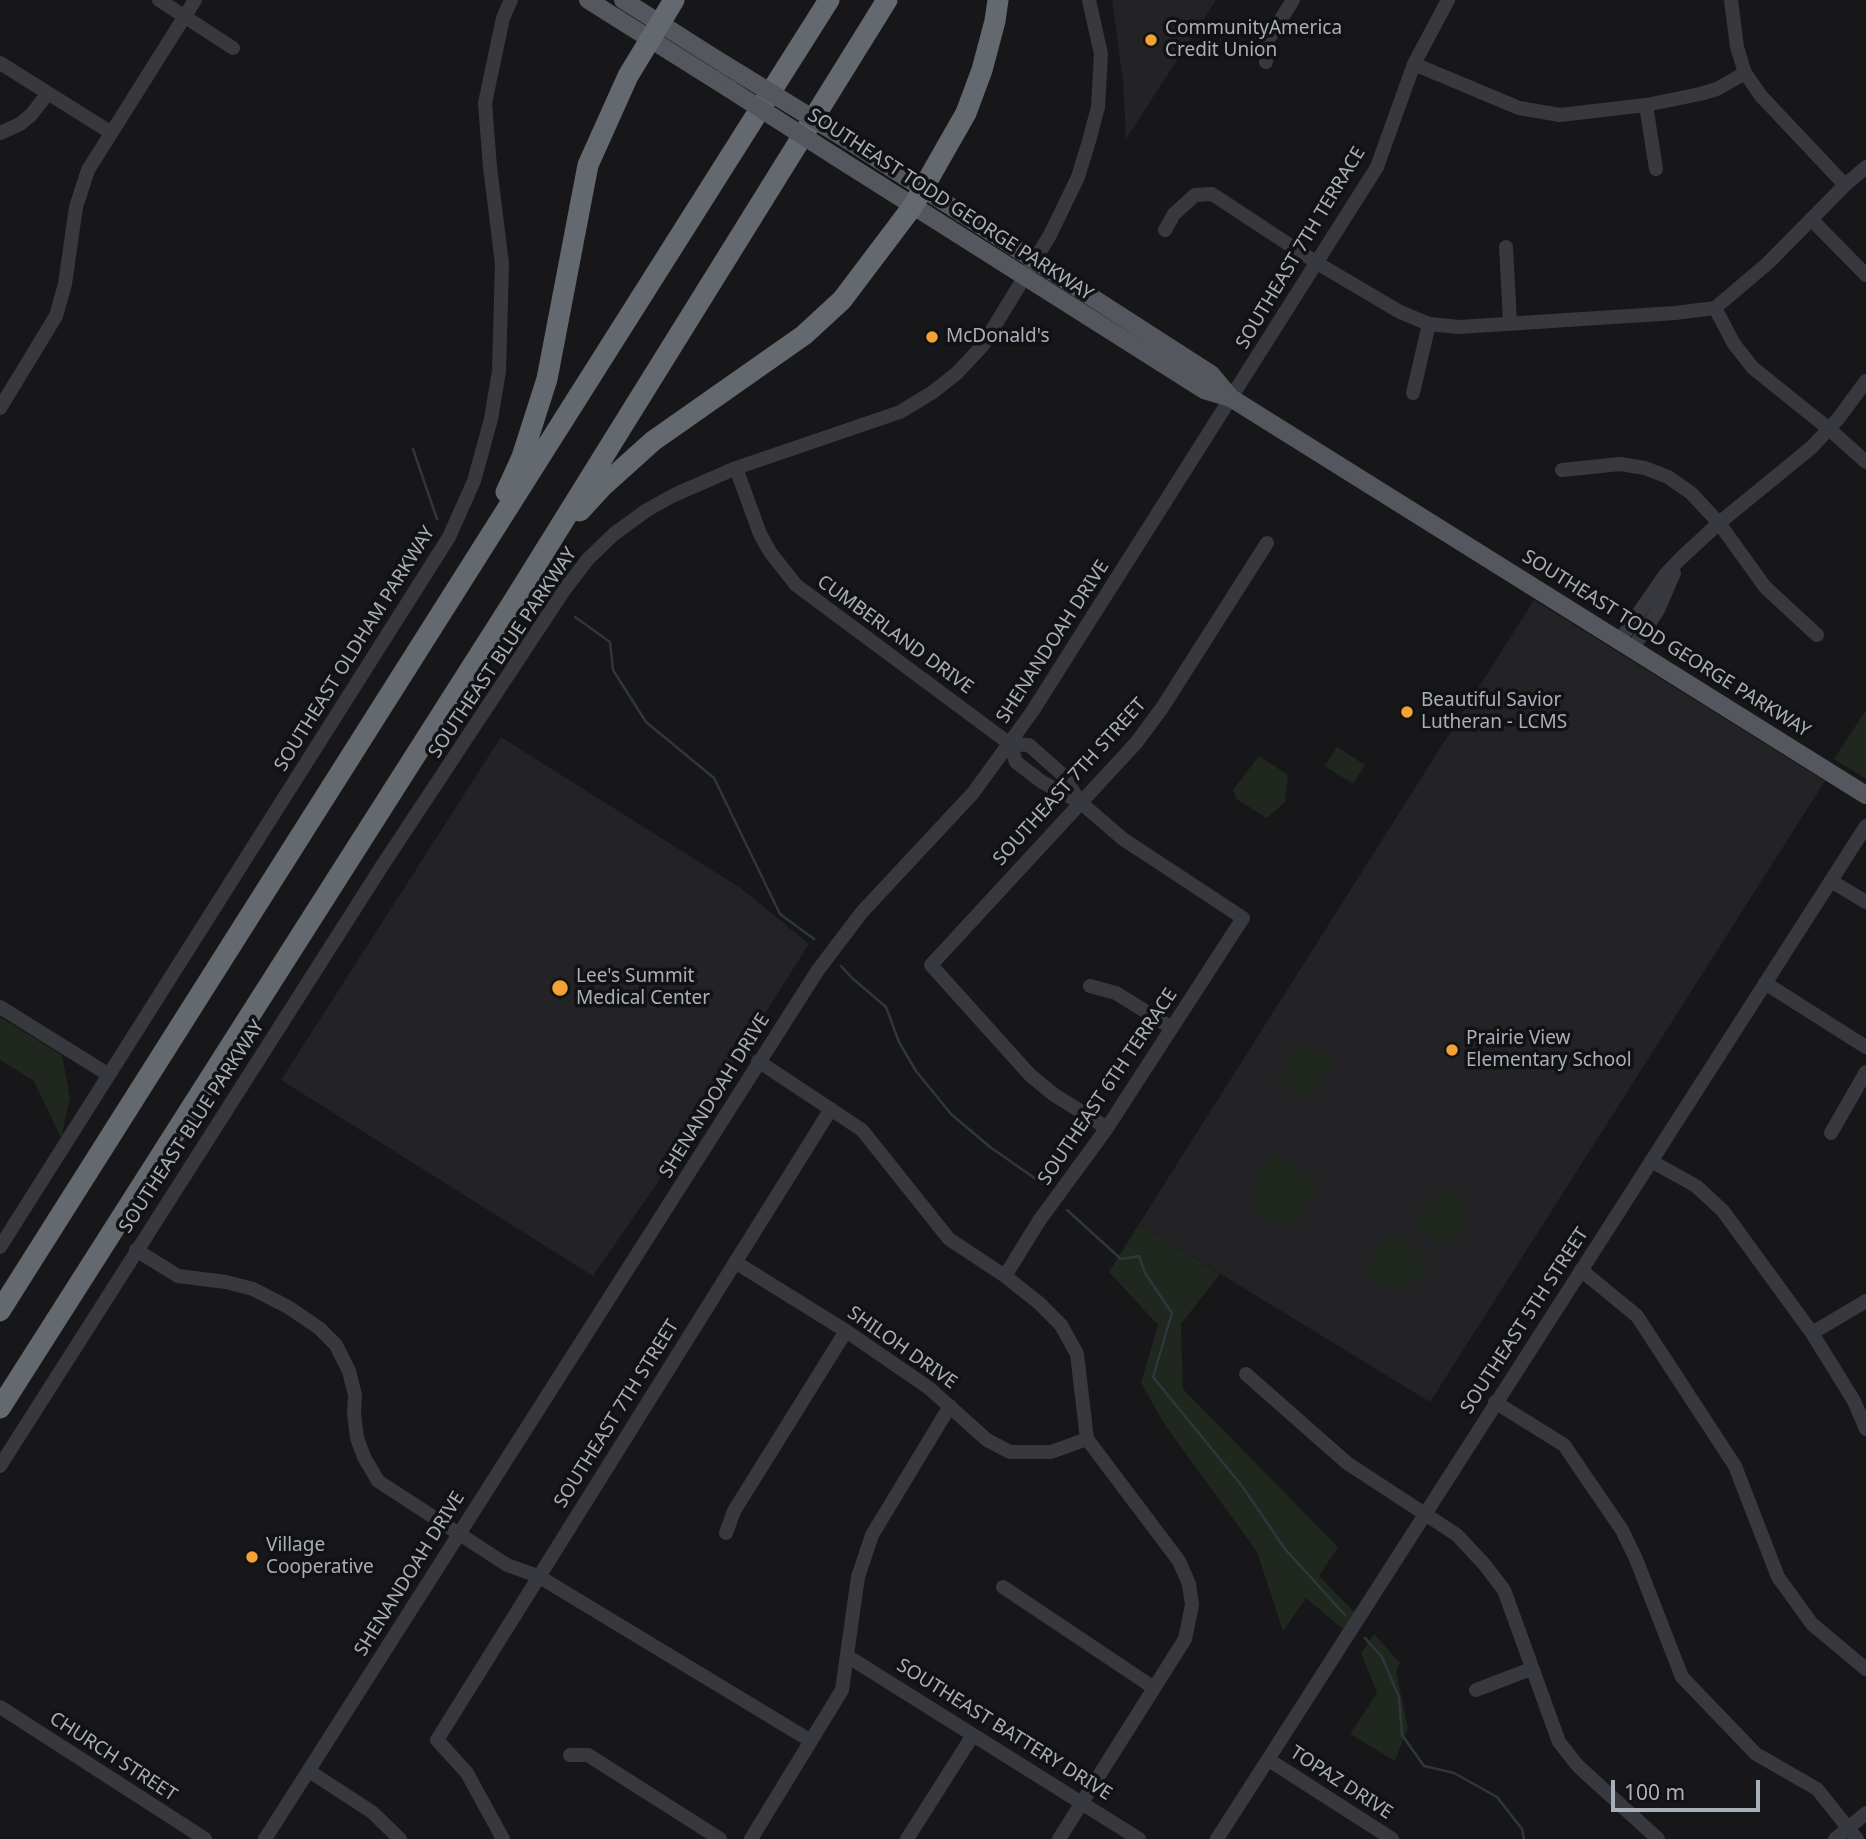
<!DOCTYPE html>
<style>
body{margin:0}
#map{position:relative;width:1866px;height:1839px;overflow:hidden;background:#171719;font-family:"Noto Sans",sans-serif}
canvas{display:block}
.scale{position:absolute;left:1611px;top:1780px;width:149px;height:32px;box-sizing:border-box;border:4px solid #a9afb9;border-top:0;padding-left:9px;font-size:21px;line-height:24px;white-space:nowrap;color:#a9afb9;-webkit-text-stroke:5px #121214;paint-order:stroke}
</style>
<div id="map">
<canvas width="1866" height="1839"></canvas>
<div class="scale">100 m</div>
</div>
<script>
const ctx = document.querySelector('canvas').getContext('2d');
ctx.lineJoin = 'round';
function fillPath(path, color) { ctx.fillStyle = color; ctx.fill(path, 'evenodd'); }
const poly = rows => new Path2D(rows.map(r => 'M' + r).join(''));
function strokePath(path, color, width, dash) { ctx.strokeStyle = color; ctx.lineWidth = width; ctx.lineCap = dash ? 'butt' : 'round'; ctx.setLineDash(dash || []); ctx.stroke(path); }
function drawText(font, color, halo, rows, align = 'center') {
  ctx.font = font + ' "Noto Sans",sans-serif'; ctx.lineWidth = 7; ctx.setLineDash([]); ctx.textBaseline = 'middle'; ctx.strokeStyle = halo; ctx.fillStyle = color; for (const [text, x, y, turn = 0] of rows) {
    ctx.save(); ctx.translate(x, y); ctx.rotate((+turn || 0) * Math.PI / 180); ctx.textAlign = isNaN(turn) ? turn : align; if (halo) ctx.strokeText(text, 0, 0); ctx.fillText(text, 0, 0); ctx.restore();
  }
}
const built = poly([
 [1112,0,1216,0,1126,139,1123,81],
 [1534,600,1825,781,1430,1402,1139,1224],
 [501,737,742,889,809,944,660,1179,593,1276,281,1080]
]);
const green = poly([
 [1866,710,1866,779,1834,759],
 [1337,747,1365,765,1353,784,1325,766],
 [1259,756,1288,775,1285,802,1267,818,1236,799,1233,790],
 [0,1017,62,1055,70,1098,61,1138,34,1081,0,1060],
 [1301,1041,1336,1061,1309,1100,1277,1079],
 [1275,1153,1316,1179,1318,1188,1295,1226,1276,1224,1261,1215,1251,1202,1256,1177],
 [1447,1188,1457,1192,1467,1202,1469,1218,1454,1243,1439,1246,1415,1222,1416,1211],
 [1139,1224,1220,1274,1181,1324,1183,1389,1338,1547,1319,1576,1356,1614,1344,1630,1306,1598,1283,1631,1257,1552,1165,1425,1141,1383,1158,1325,1109,1272],
 [1400,1233,1428,1260,1423,1275,1410,1287,1394,1289,1376,1283,1362,1269,1391,1234],
 [1374,1634,1400,1663,1396,1672,1408,1728,1395,1761,1350,1734,1377,1693,1361,1653]
]);
const stream = poly([
 [413,449,437,519],
 [575,617,610,642,613,670,646,722,714,778,780,914,814,939],
 [841,966,852,978,886,1007,899,1042,916,1071,951,1114,990,1147,1043,1184],
 [1067,1210,1121,1259,1139,1256,1145,1273,1172,1313,1153,1377,1242,1486,1285,1549,1345,1615],
 [1365,1638,1382,1657,1399,1697,1402,1735,1424,1766,1454,1773,1497,1797,1522,1829,1524,1839]
]);
const minor = poly([
 [159,0,233,48],
 [1731,0,1737,47,1745,73,1761,96,1845,185],
 [1266,62,1266,43,1293,0],
 [0,63,110,132],
 [1414,64,1519,108,1560,115,1646,105,1700,94,1717,89,1745,73],
 [1646,105,1656,169],
 [0,133,20,124,31,115,48,93],
 [1811,219,1866,275],
 [1165,230,1174,214,1195,195,1212,194,1317,263,1400,312,1429,324,1459,327,1675,313,1715,308,1768,263,1845,185,1866,167],
 [1506,247,1510,322],
 [1715,308,1734,344,1753,368,1829,429,1866,462],
 [1413,393,1429,324],
 [0,408,56,316,65,284,76,207,88,170,195,0],
 [736,468,760,534,770,552,796,585,1010,744,1029,745,1065,777,1079,801],
 [1562,470,1620,464,1645,468,1668,477,1691,493,1719,523,1765,587,1817,635],
 [1620,640,1665,575,1680,559,1719,523,1812,447,1838,419,1866,381],
 [1633,648,1658,610,1674,573],
 [1831,881,1866,902],
 [1765,983,1866,1047],
 [1090,986,1116,993,1172,1028],
 [0,1007,109,1075],
 [758,1061,862,1130,949,1239,1005,1276,1039,1303,1061,1325,1077,1354,1087,1439,1179,1561,1189,1584,1192,1605,1185,1639,1059,1839],
 [1107,1128,1053,1094,1030,1075,931,965,1136,743,1162,708,1267,543],
 [1831,1133,1866,1072],
 [1651,1161,1696,1186,1723,1211,1812,1333,1854,1401,1866,1429],
 [0,1247,449,537,474,481,491,419,499,371,502,264,490,167,485,103,503,18,511,0],
 [136,1250,178,1276,226,1282,253,1289,288,1307,319,1328,336,1345,349,1371,355,1395,354,1414,357,1438,364,1457,378,1481,507,1565,538,1576,811,1741],
 [735,1262,846,1331,929,1388,987,1440,1010,1452,1051,1452,1087,1439],
 [1581,1270,1637,1316,1735,1466,1778,1577,1812,1624,1866,1669],
 [1005,1276,1039,1221,1107,1128,1243,918,1123,839,1080,802,1042,782,1016,762,1010,744],
 [1812,1333,1866,1301],
 [1246,1374,1347,1463,1457,1535,1484,1564,1504,1590,1559,1742,1578,1766,1658,1839],
 [1495,1402,1564,1445,1622,1530,1636,1559,1682,1677,1756,1754,1817,1789,1857,1839],
 [0,1466,382,866,565,589,588,559,614,534,647,510,674,495,736,468,900,412,933,392,957,373,983,345,1050,235,1078,177,1089,141,1098,107,1101,54,1089,0],
 [726,1533,734,1511,846,1331],
 [1003,1587,1154,1688],
 [847,1656,1139,1839],
 [1476,1690,1531,1669],
 [0,1707,205,1839],
 [570,1755,588,1755,720,1839],
 [1269,1760,1392,1839],
 [309,1771,372,1812,400,1839],
 [265,1839,818,970,862,912,973,793,1032,712,1377,167,1414,64,1448,0],
 [503,1839,467,1773,437,1740,831,1109],
 [751,1839,842,1690,858,1577,872,1535,950,1406],
 [907,1839,973,1735],
 [1217,1839,1866,826],
 [1835,1839,1866,1813]
]);
const major = poly([
 [588,0,728,88],
 [623,0,724,64],
 [846,139,1211,374,1231,398],
 [836,157,1204,390,1231,398,1866,795]
]);
const highway = poly([
 [506,492,522,457,547,379,588,165,628,76,674,0],
 [580,511,603,486,653,441,804,335,842,300,913,206,966,113,982,70,995,21,998,0],
 [0,1311,829,0],
 [0,1408,513,602,887,0]
]);
const majorBridge = poly([
 [724,64,846,139],
 [728,88,836,157]
]);
const markers = [
 [1151,40,7,"#f2a336"],
 [932,337,7,"#f2a336"],
 [1407,712,7,"#f2a336"],
 [560,988,9,"#f2a336"],
 [1452,1050,7,"#f2a336"],
 [252,1557,7,"#f2a336"]
];
const poiNames = [
 ["CommunityAmerica",1165,29],
 ["Credit Union",1165,51],
 ["McDonald's",946,337],
 ["Beautiful Savior",1421,701],
 ["Lutheran - LCMS",1421,723],
 ["Lee's Summit",576,977],
 ["Medical Center",576,999],
 ["Prairie View",1466,1039],
 ["Elementary School",1466,1061],
 ["Village",266,1546],
 ["Cooperative",266,1568]
];
const streetNames = [
 ["SOUTHEAST TODD GEORGE PARKWAY",950,205,33],
 ["SOUTHEAST 7TH TERRACE",1301,248,-59],
 ["CUMBERLAND DRIVE",895,635,36],
 ["SHENANDOAH DRIVE",1053,642,-57],
 ["SOUTHEAST TODD GEORGE PARKWAY",1666,644,32],
 ["SOUTHEAST OLDHAM PARKWAY",355,649,-58],
 ["SOUTHEAST BLUE PARKWAY",503,653,-56],
 ["SOUTHEAST 7TH STREET",1070,782,-48],
 ["SOUTHEAST 6TH TERRACE",1108,1087,-56],
 ["SHENANDOAH DRIVE",715,1096,-58],
 ["SOUTHEAST BLUE PARKWAY",192,1127,-57],
 ["SOUTHEAST 5TH STREET",1525,1321,-57],
 ["SHILOH DRIVE",902,1348,35],
 ["SOUTHEAST 7TH STREET",617,1414,-58],
 ["SHENANDOAH DRIVE",410,1574,-58],
 ["SOUTHEAST BATTERY DRIVE",1004,1730,32],
 ["CHURCH STREET",113,1757,33],
 ["TOPAZ DRIVE",1341,1783,33]
];
fillPath(built, '#232326');
fillPath(green, '#1f271f');
strokePath(stream, '#2d373d', 2.5);
strokePath(minor, '#38393e', 14);
strokePath(major, '#54575d', 18);
strokePath(highway, '#64686f', 21);
strokePath(majorBridge, '#54575d', 18);
for (const [x, y, r, color] of markers) { const dot = new Path2D(); dot.arc(x, y, r, 0, 2 * Math.PI); ctx.fillStyle = color; ctx.fill(dot); strokePath(dot, '#121214', 2.5); }
drawText('19px', '#a9afb9', '#121214', poiNames, 'left');
drawText('19px', '#a9afb9', '#121214', streetNames);
</script>
